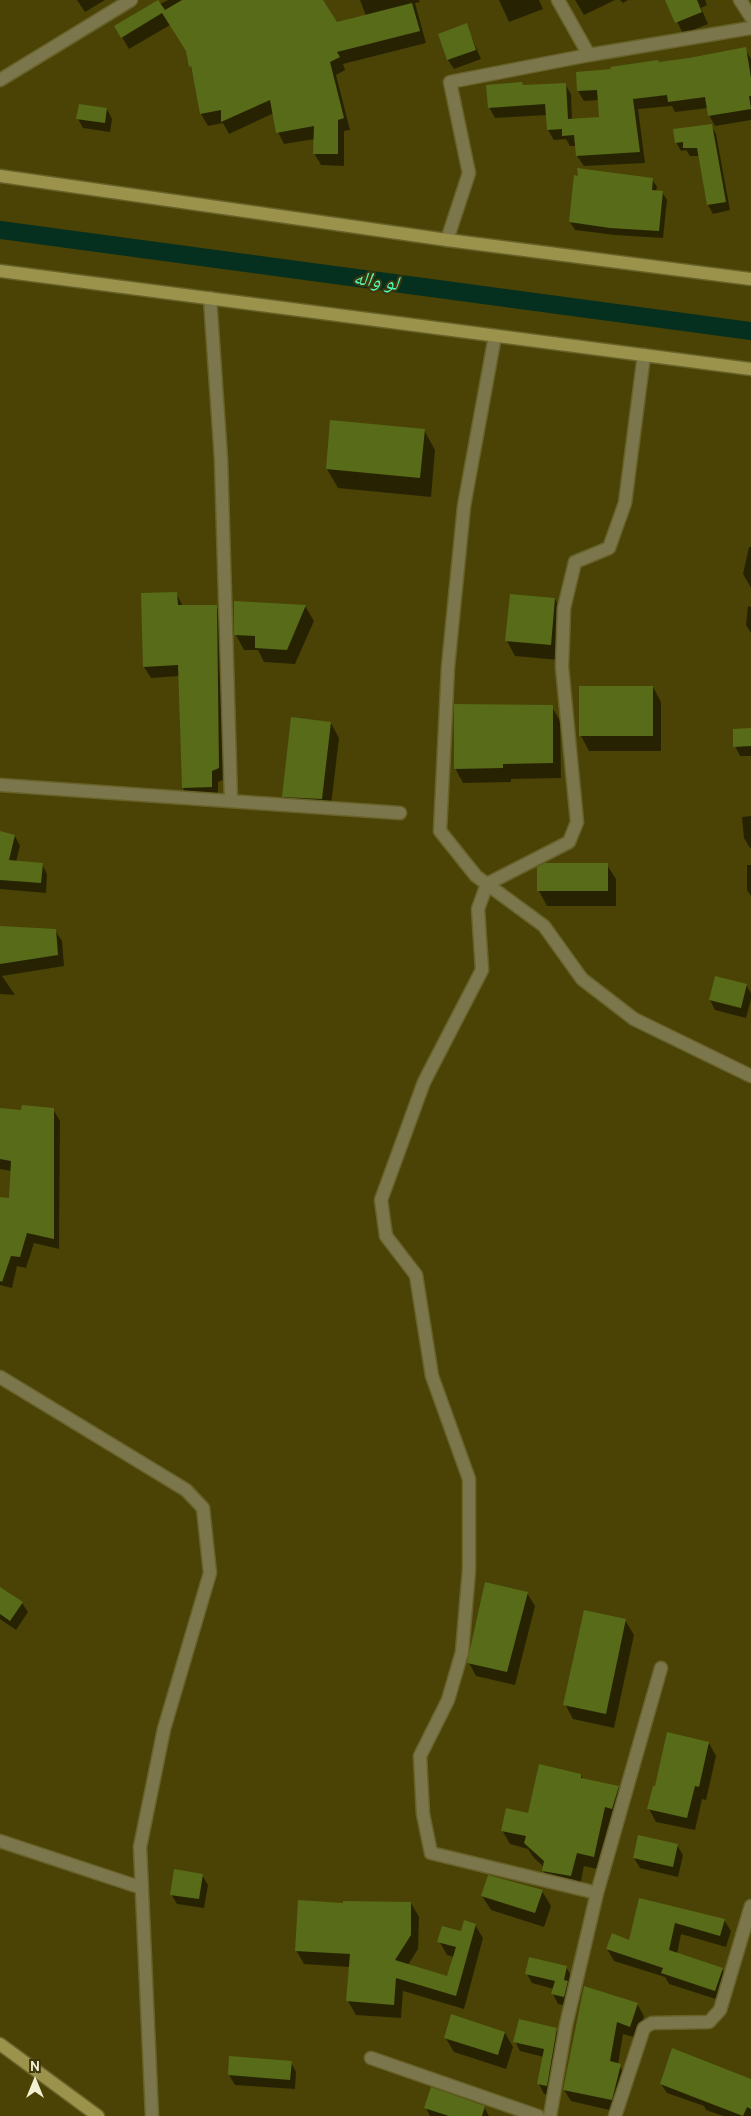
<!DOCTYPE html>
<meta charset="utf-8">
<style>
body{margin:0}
#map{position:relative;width:751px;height:2116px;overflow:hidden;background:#4a4305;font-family:Cabin,sans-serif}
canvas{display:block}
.north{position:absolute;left:10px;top:2056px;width:50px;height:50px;-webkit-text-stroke:4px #3e390d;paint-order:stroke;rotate:0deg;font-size:14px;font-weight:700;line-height:20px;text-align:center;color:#f2efd2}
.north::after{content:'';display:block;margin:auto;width:18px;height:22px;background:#f2efd2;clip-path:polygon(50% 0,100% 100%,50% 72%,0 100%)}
</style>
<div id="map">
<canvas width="751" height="2116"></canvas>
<div class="north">N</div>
</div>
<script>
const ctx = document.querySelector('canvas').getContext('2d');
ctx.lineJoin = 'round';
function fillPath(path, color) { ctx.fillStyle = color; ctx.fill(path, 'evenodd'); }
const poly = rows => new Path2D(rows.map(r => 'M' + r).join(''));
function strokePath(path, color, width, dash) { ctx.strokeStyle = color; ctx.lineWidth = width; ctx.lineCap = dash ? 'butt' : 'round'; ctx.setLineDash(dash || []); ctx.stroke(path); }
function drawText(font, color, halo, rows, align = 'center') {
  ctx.font = font + ' Cabin,"Noto Naskh Arabic",sans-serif'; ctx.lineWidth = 4; ctx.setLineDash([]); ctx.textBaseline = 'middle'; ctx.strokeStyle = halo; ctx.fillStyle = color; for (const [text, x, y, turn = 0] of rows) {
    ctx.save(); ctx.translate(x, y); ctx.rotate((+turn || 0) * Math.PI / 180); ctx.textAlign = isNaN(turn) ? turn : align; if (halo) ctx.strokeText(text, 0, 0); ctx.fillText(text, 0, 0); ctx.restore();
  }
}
const shadow = poly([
 [77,0,105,0,85,12],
 [168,0,322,0,336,24,366,16,360,0,419,0,420,2,415,3,426,43,343,64,345,70,336,75,350,130,344,131,344,166,321,165,314,153,315,139,284,144,278,132,274,113,229,134,223,123,208,126,201,114,188,53,170,25,129,49,116,27],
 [499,0,539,0,543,9,509,22],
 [575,0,615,0,584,15],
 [620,0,628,0,623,3],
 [667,0,705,0,707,5,701,8,708,24,683,34],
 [466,25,481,59,454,69,448,60],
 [745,49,751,59,751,120,715,126,709,115,708,108,675,112,672,106,638,109,645,163,584,166,577,156,577,146,570,146,566,139,554,140,548,130,547,115,495,118,489,107,523,86,565,84,571,94,572,120,601,118,599,100,584,101,578,91,659,64],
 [107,109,112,119,110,132,83,128,78,119],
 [711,125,716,134,730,210,713,214,708,205,700,156,690,156,686,150,681,151,676,142],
 [652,179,657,187,656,192,662,192,667,200,663,238,615,235,575,230,570,222],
 [424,430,435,450,431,497,338,488,327,469],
 [749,547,751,547,751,588,743,574],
 [176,593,183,606,216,606,223,617,225,779,218,782,218,798,190,799,183,788,179,676,151,678,144,667],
 [555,599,563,614,559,660,515,656,507,641],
 [305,606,314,621,295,664,264,662,258,650,244,650,236,635],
 [748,606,751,607,751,633,746,625],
 [581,687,653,687,661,702,661,751,589,751,581,736],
 [552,707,560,721,561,778,511,779,511,782,463,783,455,768],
 [331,723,339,738,330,814,292,811,283,796],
 [751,729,751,756,740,756,735,746],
 [751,816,751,848,750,848,744,838,742,817],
 [0,832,15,836,20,846,16,862,42,864,47,874,46,893,0,889],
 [607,865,616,879,616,906,547,906,539,891],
 [747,865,751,865,751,896,747,890],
 [0,927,55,930,62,941,64,966,2,976,15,995,0,994],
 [746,985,751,993,751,999,746,1018,715,1010,710,1000],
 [0,1109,22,1112,53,1109,60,1121,59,1249,34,1243,26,1268,17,1266,12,1288,0,1285,0,1199,11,1199,12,1171,0,1169],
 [0,1588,22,1603,28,1612,16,1630,0,1619],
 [527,1593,535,1606,515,1685,476,1676,469,1663],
 [625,1620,634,1635,614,1728,573,1719,565,1704],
 [709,1743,716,1756,706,1800,702,1799,695,1830,656,1822,649,1809,656,1788],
 [581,1775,583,1779,618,1787,626,1801,601,1870,584,1866,579,1890,551,1885,543,1871,544,1867,534,1858,528,1849,510,1844,502,1830,529,1815],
 [677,1845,683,1855,678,1877,640,1868,634,1858],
 [202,1875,208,1885,204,1908,177,1904,171,1894],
 [542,1891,551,1906,544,1927,491,1910,482,1896],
 [640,1899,724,1920,731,1931,726,1947,681,1934,677,1954,722,1969,728,1980,722,2001,669,1984,665,1977,614,1961,607,1949,630,1941],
 [411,1903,419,1917,418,1949,408,1965,448,1978,454,1957,447,1955,439,1941,462,1933,475,1925,483,1938,464,2009,403,1991,401,2018,356,2015,348,2001,350,1967,304,1964,296,1950,344,1904],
 [566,1967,572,1977,569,2006,558,2004,553,1994,554,1989,532,1983,527,1974],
 [584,1988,637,2004,644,2016,637,2038,623,2034,618,2064,627,2077,618,2112,571,2101,564,2090],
 [556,2029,562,2039,552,2095,544,2094,539,2084,544,2057,520,2051,515,2041],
 [505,2033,513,2047,506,2069,454,2052,445,2037],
 [291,2062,296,2072,295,2089,235,2085,229,2075],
 [751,2080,751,2116,723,2116,706,2110,704,2106,667,2093,661,2084],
 [484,2107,489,2116,430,2116,426,2108]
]);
const canal = poly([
 [0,230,751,331]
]);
const building = poly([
 [158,0,165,10,182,0,323,0,337,22,412,3,420,31,337,52,340,57,330,62,344,118,338,120,338,154,313,154,314,126,276,133,270,100,221,122,221,110,200,114,191,66,189,67,186,51,162,13,121,38,114,26],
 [665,0,697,0,702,12,675,23],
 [467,23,476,50,447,60,438,34],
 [746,47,751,78,751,96,749,96,751,109,708,116,705,97,668,102,667,95,633,99,640,152,576,156,574,135,562,136,562,129,547,130,545,104,488,108,486,85,522,82,523,85,566,83,568,119,599,117,597,90,577,91,576,72,611,69,610,67,658,60,659,62,689,58],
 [79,104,107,108,105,123,76,119],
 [712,124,726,202,707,205,697,148,683,148,683,142,675,143,673,129],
 [577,168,653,178,652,190,663,191,659,231,610,228,569,222,574,175,578,176],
 [330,420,425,429,420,478,326,469],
 [177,592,178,605,217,605,219,768,212,771,212,787,182,788,178,665,143,667,141,593],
 [510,594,555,598,551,645,505,641],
 [234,601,306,605,287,650,255,648,255,636,234,635],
 [579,686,653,686,653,736,579,736],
 [454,704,553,705,553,763,503,764,503,768,454,769],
 [291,717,331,722,322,799,282,797],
 [751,728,751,746,733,747,733,729],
 [0,831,15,835,9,860,43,863,41,883,0,880],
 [545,863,608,863,608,891,537,891,537,867],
 [0,926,56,929,58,955,0,964],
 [715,976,747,984,741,1008,709,1000],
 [22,1105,54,1108,54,1239,27,1233,20,1257,11,1256,2,1282,0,1281,0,1197,9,1198,11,1161,0,1159,0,1108,21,1110],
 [485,1582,528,1592,507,1672,467,1663],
 [0,1587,23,1602,10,1621,0,1614],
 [584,1610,626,1619,606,1714,563,1705],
 [667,1732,709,1742,699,1787,695,1786,687,1818,647,1809,653,1786,655,1786],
 [539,1764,581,1774,581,1778,619,1786,612,1809,605,1807,594,1857,577,1853,571,1876,542,1871,544,1861,524,1843,526,1836,501,1831,506,1808,528,1813],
 [638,1835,678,1844,673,1867,633,1858],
 [174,1869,203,1874,199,1899,170,1895],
 [488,1875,543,1890,535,1913,481,1896],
 [639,1898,725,1919,720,1936,675,1923,669,1950,723,1968,715,1991,661,1973,663,1968,606,1949,612,1933,629,1940],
 [298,1900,343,1903,343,1901,411,1902,411,1935,395,1960,447,1976,456,1947,437,1942,442,1926,461,1931,464,1920,476,1924,456,1996,396,1978,394,2005,346,2001,350,1954,295,1951],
 [529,1957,567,1966,564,1980,568,1981,564,1997,551,1994,555,1981,525,1974],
 [584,1986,638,2003,630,2027,617,2022,610,2061,621,2064,612,2100,563,2090],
 [451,2014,505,2032,498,2055,444,2038],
 [519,2019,557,2028,547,2086,537,2084,544,2049,513,2042],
 [672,2048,751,2079,751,2109,747,2107,743,2116,660,2084],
 [229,2056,292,2061,290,2080,228,2075],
 [431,2087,485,2106,482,2116,449,2116,424,2108]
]);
const street = poly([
 [558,0,589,55],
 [740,0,751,17],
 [0,80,131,0],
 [447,240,469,173,450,82,589,55,751,28],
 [210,298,221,459,231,801],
 [495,336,464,506,448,667,440,831,476,876,544,926,582,979,634,1019,751,1076],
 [0,785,400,813],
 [0,1377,186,1490,203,1508,210,1573,164,1729,140,1847,152,2116],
 [0,1841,142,1888],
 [597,1893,431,1853,423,1814,420,1756,448,1700,462,1652,469,1570,469,1479,432,1376,416,1275,386,1236,381,1200,424,1082,482,970,478,909,487,884,569,842,577,822,562,667,564,608,575,562,609,548,625,503,644,355],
 [371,2058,538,2116],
 [550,2116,566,2025,597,1893,661,1668],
 [615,2116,644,2028,652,2023,709,2022,720,2010,751,1906]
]);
const secondary = poly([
 [0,176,447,240,751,279],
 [0,271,751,369],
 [0,2044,98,2116]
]);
const waterNames = [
 ["لو واله",376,281,8]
];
fillPath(shadow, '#0007');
strokePath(canal, '#052f1f', 18);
fillPath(building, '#576b19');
strokePath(street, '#68622a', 15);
strokePath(secondary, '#68622a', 15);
strokePath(street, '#7b764c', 12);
strokePath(secondary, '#9b934c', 12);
drawText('italic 20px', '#50f8b6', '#3e390d', waterNames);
</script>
